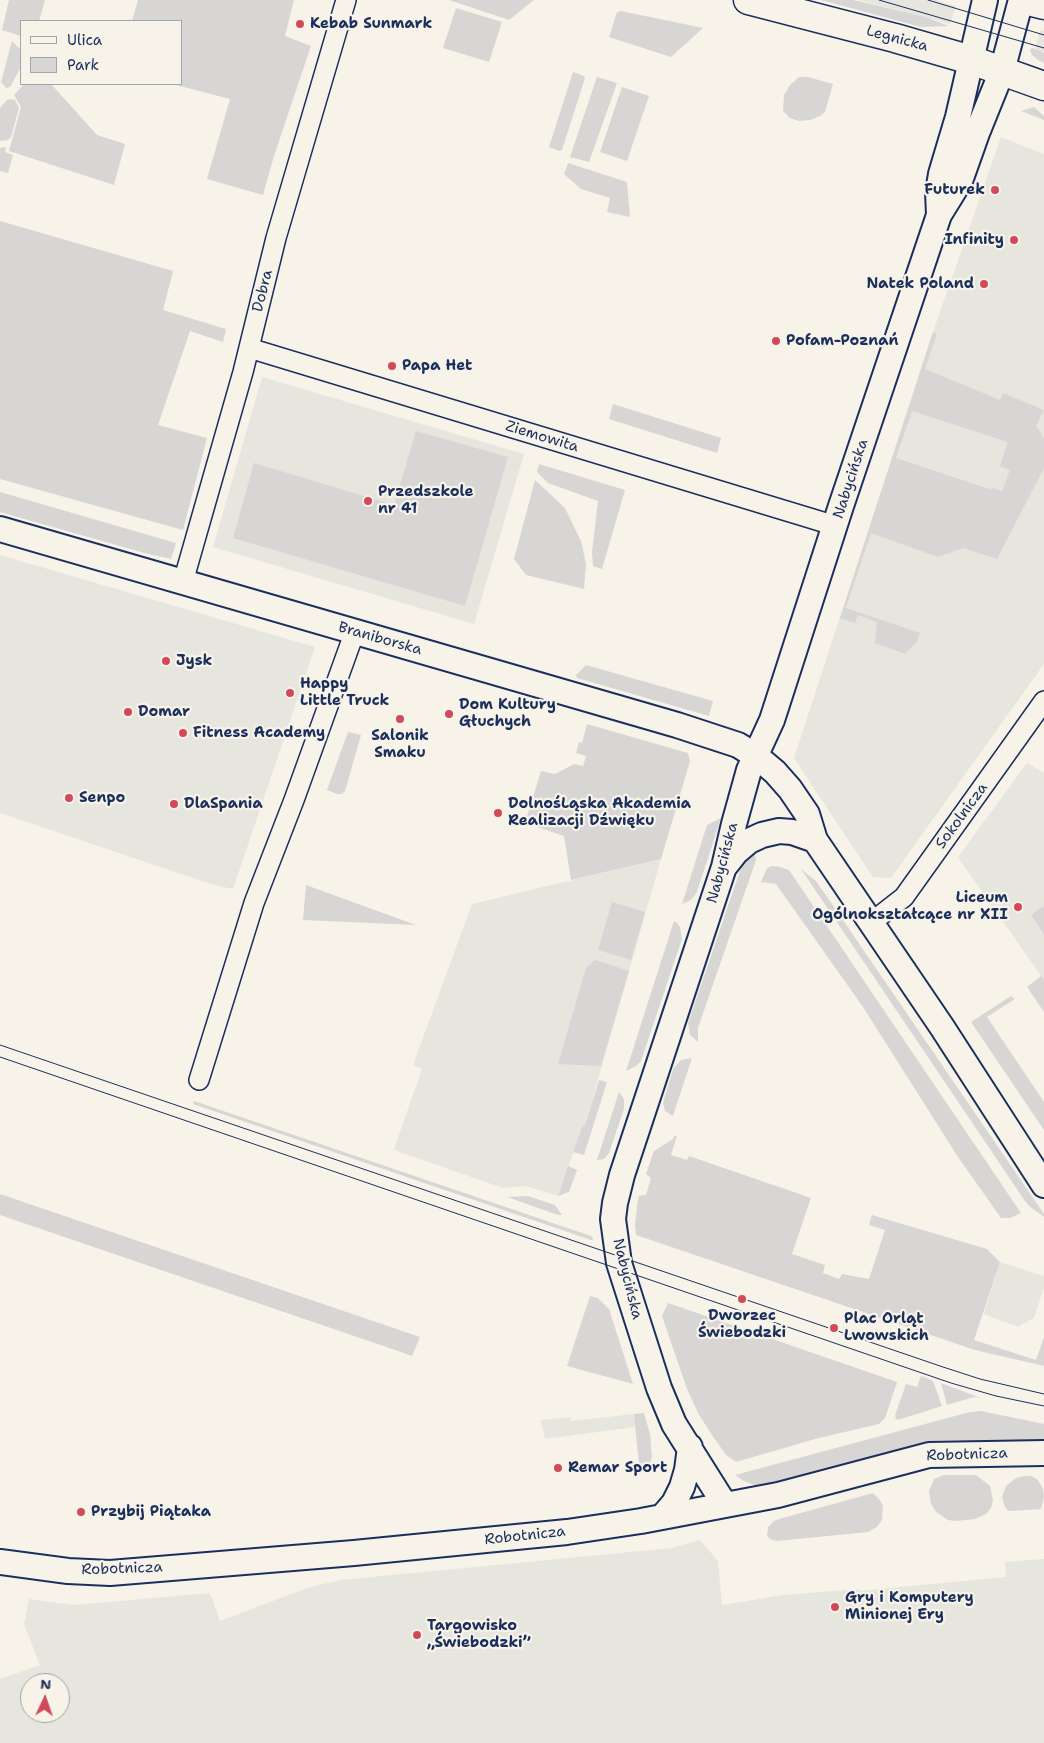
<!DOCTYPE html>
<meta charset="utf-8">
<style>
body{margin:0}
#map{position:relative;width:1044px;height:1743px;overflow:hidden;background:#f7f3e8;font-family:"Shantell Sans",sans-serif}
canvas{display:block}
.legend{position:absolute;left:20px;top:20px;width:162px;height:65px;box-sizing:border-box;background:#f7f3e8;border:1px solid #9fa5b1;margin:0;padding:6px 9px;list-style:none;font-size:15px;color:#1b2f5e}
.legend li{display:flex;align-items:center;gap:10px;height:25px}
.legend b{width:25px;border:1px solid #9fa5b1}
.north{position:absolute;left:20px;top:1673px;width:50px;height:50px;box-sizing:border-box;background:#f7f3e8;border:1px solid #9fa5b1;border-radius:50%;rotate:3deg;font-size:14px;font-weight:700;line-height:20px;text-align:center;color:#1b2f5e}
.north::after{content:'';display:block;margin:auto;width:18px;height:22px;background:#d1495b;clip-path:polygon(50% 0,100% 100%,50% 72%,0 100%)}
</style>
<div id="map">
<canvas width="1044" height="1743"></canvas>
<ul class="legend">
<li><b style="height:6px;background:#f7f3e8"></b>Ulica</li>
<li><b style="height:14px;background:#d7d6d4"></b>Park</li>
</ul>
<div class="north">N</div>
</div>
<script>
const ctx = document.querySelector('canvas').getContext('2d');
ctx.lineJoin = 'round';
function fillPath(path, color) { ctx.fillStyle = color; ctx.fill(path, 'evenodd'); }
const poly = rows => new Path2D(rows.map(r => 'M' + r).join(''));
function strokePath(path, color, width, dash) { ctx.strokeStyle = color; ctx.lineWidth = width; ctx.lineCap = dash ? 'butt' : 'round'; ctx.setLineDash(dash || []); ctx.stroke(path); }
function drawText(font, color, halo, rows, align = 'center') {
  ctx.font = font + ' "Shantell Sans",sans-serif'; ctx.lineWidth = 4.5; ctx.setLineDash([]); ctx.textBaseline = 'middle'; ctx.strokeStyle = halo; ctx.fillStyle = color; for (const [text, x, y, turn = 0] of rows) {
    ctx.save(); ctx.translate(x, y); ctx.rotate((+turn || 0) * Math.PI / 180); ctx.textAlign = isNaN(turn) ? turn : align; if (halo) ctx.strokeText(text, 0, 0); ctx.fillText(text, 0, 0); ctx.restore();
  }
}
const built = poly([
 [859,0,936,0,956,6,950,24],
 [1040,30,1044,31,1044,53,1035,50],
 [1001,137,1044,154,1044,664,891,878,873,877,794,758,933,332],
 [262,377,524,454,474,624,213,547],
 [0,555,315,647,233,889,214,885,0,813],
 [1027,763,1044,773,1044,980,958,857],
 [661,859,585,1125,583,1125,558,1196,526,1186,503,1188,402,1153,394,1149,422,1069,413,1065,472,904],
 [1000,1262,1044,1276,1044,1287,1034,1318,1018,1327,984,1314],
 [634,1414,635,1427,545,1439,541,1420,570,1417,571,1421],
 [700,1540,718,1561,722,1605,784,1595,858,1589,859,1591,1006,1577,1005,1562,1044,1559,1044,1743,0,1743,0,1679,40,1665,24,1624,29,1599,74,1605,210,1593,220,1621,310,1587,341,1580,672,1548],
 [30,1683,60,1683,60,1713,30,1713]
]);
const green = poly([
 [9,0,45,0,39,21,21,21,21,36,2,30],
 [138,0,294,0,285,36,311,46,274,156,263,195,207,179,230,99,172,84,181,84,181,21,132,21],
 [449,0,534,0,509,20],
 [821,0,854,0,925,17,949,26,921,27],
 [456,8,502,22,489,62,443,48],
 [621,11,703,28,671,57,609,37,617,12],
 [12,41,21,50,21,67,10,87,6,88,1,82],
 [1032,48,1044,53,1044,63,1038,60,1032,55,1030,50],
 [573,72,584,76,585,78,562,150,559,151,549,147],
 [597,77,617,83,589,162,570,157],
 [799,77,808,77,833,84,825,112,820,116,810,120,799,121,790,118,783,111,784,95,790,85],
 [24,84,51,84,97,135,125,144,114,185,9,151,21,107,14,95],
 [622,87,649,96,627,161,600,152],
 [10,99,15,100,19,108,11,137,8,140,0,141,0,108,7,100],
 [1034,107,1044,116,1044,120,1021,111],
 [6,147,5,152,13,155,8,173,0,171,0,148],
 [568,163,627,182,630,217,607,212,610,198,581,189,564,174],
 [0,221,173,271,163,310,226,329,223,342,190,331,158,425,207,438,183,530,0,479],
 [933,332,937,334,925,369,1000,400,1003,393,1044,410,1036,426,1044,438,1044,468,997,559,963,548,938,557,871,533,846,608,920,633,917,642,905,654,875,643,877,622,858,615,855,623,840,618],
 [912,411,1008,442,1000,466,1010,470,1002,491,993,488,992,490,896,458],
 [613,404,721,438,717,453,609,419],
 [416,431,508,457,465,606,233,538,254,463,394,505],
 [539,464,625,490,602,569,593,566,592,552,598,501,548,483,537,472],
 [535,480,565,508,581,541,586,564,584,589,526,575,514,559],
 [0,492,176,543,171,559,148,554,0,512],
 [586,665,713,701,709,716,577,678,576,675],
 [587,724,688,753,690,761,661,859,571,880,564,836,525,823,541,771,555,774,574,764,583,766,586,756,576,753,579,742,582,743],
 [348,732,361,735,345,791,342,794,337,794,327,790],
 [721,818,697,892,691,900,682,904,707,825],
 [754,850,756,860,698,1028,698,1042,690,1035,688,1023,742,865],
 [772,866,780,867,789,870,1021,1213,1010,1218,1001,1218,958,1157,863,1007,776,884,761,882,767,868],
 [801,869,816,881,834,907,1044,1214,1044,1217,1029,1206,1025,1201],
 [306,885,416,925,303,920],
 [612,902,645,912,631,960,598,950],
 [1044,906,1044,934,1031,915],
 [674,921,677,923,680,927,682,939,641,1061,636,1066,626,1071],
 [595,960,629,971,601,1066,558,1064,586,968],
 [1041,976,1044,980,1044,1012,1027,987],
 [1011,996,1015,999,987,1017,1044,1102,1044,1130,971,1022],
 [692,1058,673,1116,665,1111,663,1103,673,1069,681,1060],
 [599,1080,607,1082,584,1155,573,1152,583,1125,585,1125],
 [619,1092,624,1099,624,1109,609,1153,604,1159,597,1160],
 [194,1101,591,1236,594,1239,591,1240,193,1104],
 [674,1136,677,1136,671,1155,687,1160,689,1156,811,1198,792,1254,825,1265,823,1273,839,1279,842,1274,869,1279,885,1230,869,1225,872,1215,987,1249,1000,1262,974,1340,1036,1360,1044,1337,1044,1366,975,1350,636,1235,635,1225,637,1206,639,1196,646,1195,651,1178,646,1174,654,1151,673,1139],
 [568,1166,577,1170,569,1192,558,1196],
 [0,1194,420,1337,412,1356,398,1351,0,1215],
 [528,1196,555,1205,562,1215,558,1215,507,1197],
 [590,1296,598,1298,609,1309,633,1384,567,1366],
 [668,1303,897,1382,885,1418,879,1424,815,1439,736,1462,726,1455,710,1432,698,1413,687,1389,662,1316],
 [921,1376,933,1381,942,1406,898,1420,896,1419,895,1415,906,1384,917,1387],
 [941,1383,981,1398,974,1397,947,1405],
 [981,1411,1044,1424,1044,1443,940,1443,907,1448,770,1486,754,1485,744,1481,735,1475,970,1412],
 [644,1413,650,1434,652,1457,650,1463,639,1464,634,1414],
 [944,1475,976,1475,990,1486,993,1500,991,1508,986,1514,975,1519,956,1521,948,1520,936,1512,931,1504,929,1491,934,1479],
 [1025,1476,1031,1476,1038,1480,1043,1489,1044,1498,1041,1509,1008,1511,1005,1507,1002,1497,1006,1486,1016,1478],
 [873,1493,880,1500,883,1506,882,1520,877,1527,868,1532,777,1541,770,1539,767,1536,768,1527,774,1521,779,1519]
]);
const minor = poly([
 [249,348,836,526],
 [183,582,243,372,276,238,346,0],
 [872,922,904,897,1044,701],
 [199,1080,254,903,294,800,355,631]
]);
const tertiary = poly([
 [939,215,938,192,941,174,958,117,985,0],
 [0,529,677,725,738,745,756,756,775,772,790,789,807,814,815,840,942,1027,1044,1185],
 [725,866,736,852,749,841,762,835,779,831,792,832,815,840],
 [725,1505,674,1424,659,1388,619,1263,613,1219,615,1203,622,1175,724,867,734,824,749,770,772,720,841,506,939,215,960,181,977,133,1002,71,1021,0],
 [662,1517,674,1503,682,1487,687,1470,690,1447],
 [0,1562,68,1571,110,1573,354,1553,567,1532,641,1521,778,1495,929,1455,1044,1453]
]);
const secondary = poly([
 [748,0,895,38,971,60,1044,86],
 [1024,0,1044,5]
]);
const tram = poly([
 [879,0,1044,48],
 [928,0,1044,35],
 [0,1045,943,1367,980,1379,1044,1394],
 [0,1057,951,1383,996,1396,1044,1406]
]);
const markers = [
 [300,24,5,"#d1495b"],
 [995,190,5,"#d1495b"],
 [1014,240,5,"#d1495b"],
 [984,284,5,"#d1495b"],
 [776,341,5,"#d1495b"],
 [392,366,5,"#d1495b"],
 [368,501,5,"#d1495b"],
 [166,661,5,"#d1495b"],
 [290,693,5,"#d1495b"],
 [128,712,5,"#d1495b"],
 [449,714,5,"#d1495b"],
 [400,719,5,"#d1495b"],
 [183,733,5,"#d1495b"],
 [69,798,5,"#d1495b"],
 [174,804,5,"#d1495b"],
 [498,813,5,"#d1495b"],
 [1018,907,5,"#d1495b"],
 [742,1299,5,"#d1495b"],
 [834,1328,5,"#d1495b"],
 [558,1468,5,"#d1495b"],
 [81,1512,5,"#d1495b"],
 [835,1607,5,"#d1495b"],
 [417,1635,5,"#d1495b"]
];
const poiNames = [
 ["Kebab Sunmark",310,24],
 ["Futurek",985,190,"right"],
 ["Infinity",1004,240,"right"],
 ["Natek Poland",974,284,"right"],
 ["Pofam-Poznań",786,341],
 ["Papa Het",402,366],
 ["Przedszkole",378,492],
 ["nr 41",378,509],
 ["Jysk",176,661],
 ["Happy",300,684],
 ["Little Truck",300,701],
 ["Dom Kultury",459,705],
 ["Głuchych",459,722],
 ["Domar",138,712],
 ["Fitness Academy",193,733],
 ["Salonik",400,736,"center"],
 ["Smaku",400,753,"center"],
 ["Senpo",79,798],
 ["DlaSpania",184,804],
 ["DolnośLąska Akademia",508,804],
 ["Realizacji Dźwięku",508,821],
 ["Liceum",1008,898,"right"],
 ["Ogólnokształcące nr XII",1008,915,"right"],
 ["Dworzec",742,1316,"center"],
 ["Świebodzki",742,1333,"center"],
 ["Plac Orląt",844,1319],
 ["Lwowskich",844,1336],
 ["Remar Sport",568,1468],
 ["Przybij Piątaka",91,1512],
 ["Gry i Komputery",845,1598],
 ["Minionej Ery",845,1615],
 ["Targowisko",427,1626],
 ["„Świebodzki”",427,1643]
];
const streetNames = [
 ["Legnicka",897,39,15],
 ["Dobra",263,291,-76],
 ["Ziemowita",542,437,17],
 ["Nabycińska",851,479,-72],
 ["Braniborska",380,639,16],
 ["Sokolnicza",962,816,-54],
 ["Nabycińska",723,863,-75],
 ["Nabycińska",627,1279,76],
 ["Robotnicza",967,1455,-2],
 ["Robotnicza",525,1536,-6],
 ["Robotnicza",122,1569,-2]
];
fillPath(built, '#e6e5de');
fillPath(green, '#d7d6d4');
strokePath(minor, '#1b2f5e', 22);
strokePath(tertiary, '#1b2f5e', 28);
strokePath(secondary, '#1b2f5e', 31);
strokePath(minor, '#f7f3e8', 19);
strokePath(tertiary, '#f7f3e8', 24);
strokePath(secondary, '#f7f3e8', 28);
strokePath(tram, '#1b2f5e', 1);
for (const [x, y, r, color] of markers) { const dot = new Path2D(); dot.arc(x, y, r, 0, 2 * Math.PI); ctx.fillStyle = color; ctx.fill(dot); strokePath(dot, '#f7f3e8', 2); }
drawText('bold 15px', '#1b2f5e', '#f7f3e8', poiNames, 'left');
drawText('15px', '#1b2f5e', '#f7f3e8', streetNames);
</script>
